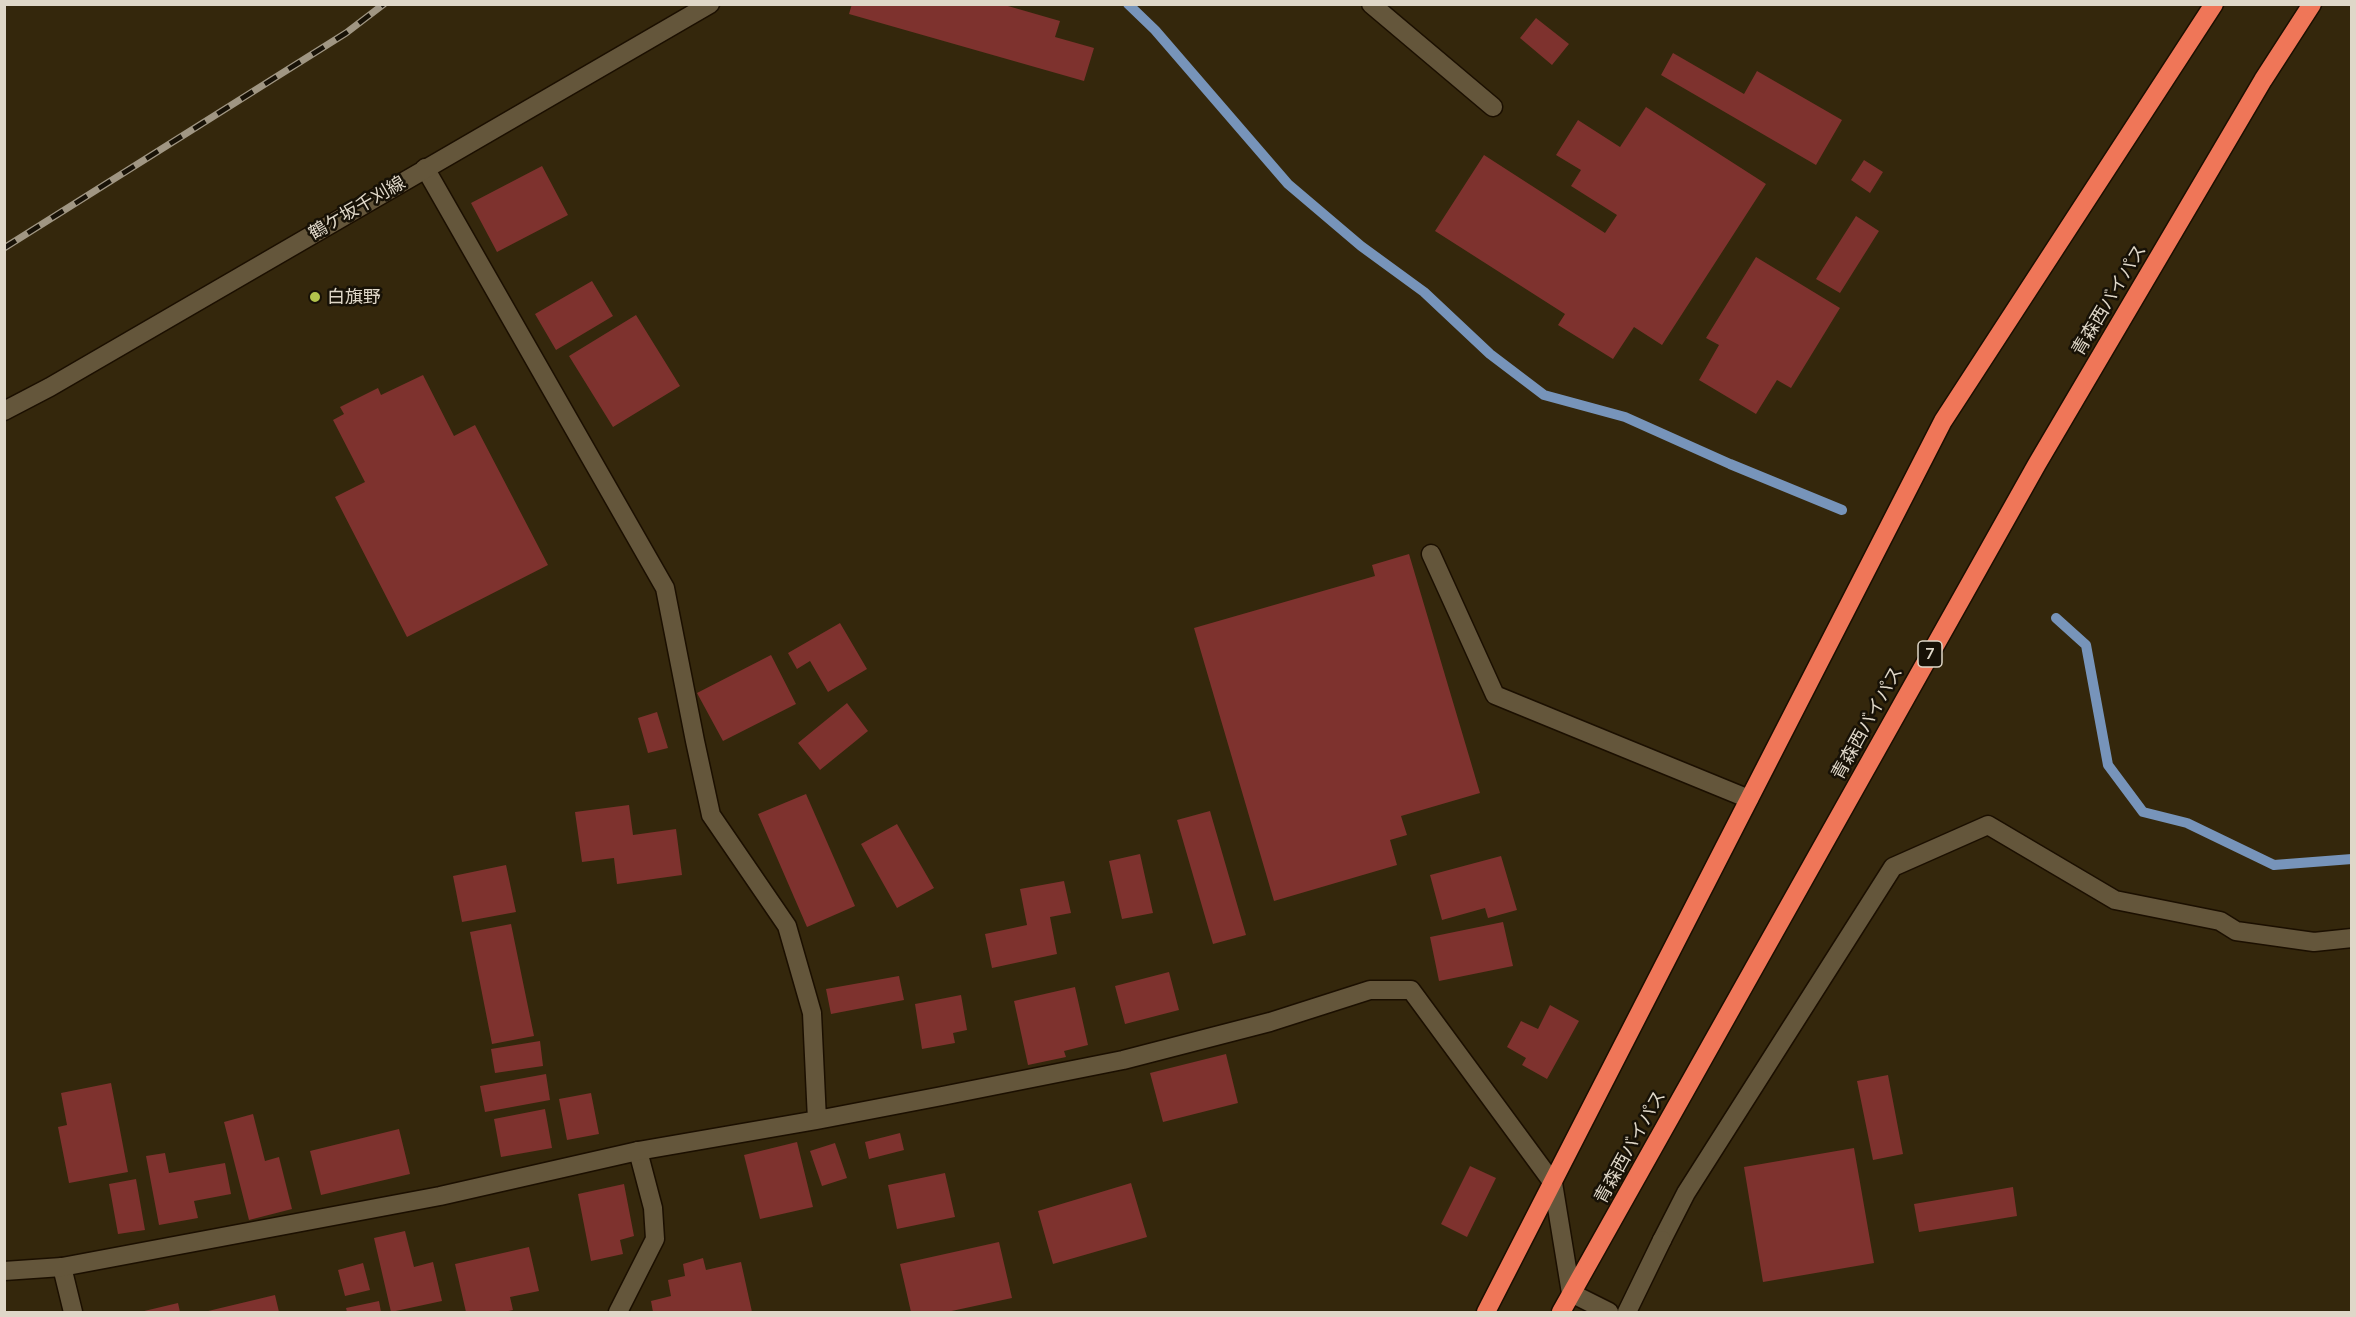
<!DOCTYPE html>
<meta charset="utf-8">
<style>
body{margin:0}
#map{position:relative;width:2356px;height:1317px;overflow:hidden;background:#34270c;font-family:Lato,sans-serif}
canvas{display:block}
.frame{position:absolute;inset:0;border:6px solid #dfd7c8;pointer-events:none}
</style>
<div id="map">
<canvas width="2356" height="1317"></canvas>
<div class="frame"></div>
</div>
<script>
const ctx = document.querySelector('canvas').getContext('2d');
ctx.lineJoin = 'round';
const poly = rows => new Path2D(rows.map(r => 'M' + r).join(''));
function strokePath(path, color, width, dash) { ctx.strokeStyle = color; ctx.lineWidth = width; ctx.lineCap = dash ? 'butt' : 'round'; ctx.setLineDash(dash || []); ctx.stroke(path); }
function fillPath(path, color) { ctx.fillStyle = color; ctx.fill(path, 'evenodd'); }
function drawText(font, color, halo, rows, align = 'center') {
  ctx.font = font + ' Lato,"Noto Sans JP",sans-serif'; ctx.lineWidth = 5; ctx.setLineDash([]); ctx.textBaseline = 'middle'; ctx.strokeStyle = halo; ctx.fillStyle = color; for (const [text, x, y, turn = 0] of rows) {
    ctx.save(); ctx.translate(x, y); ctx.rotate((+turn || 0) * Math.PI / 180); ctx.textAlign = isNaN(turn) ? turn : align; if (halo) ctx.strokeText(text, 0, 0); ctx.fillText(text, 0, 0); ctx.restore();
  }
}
const stream = poly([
 [1128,4,1155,30,1288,184,1361,246,1424,292,1490,354,1544,395,1625,417,1730,464,1842,510],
 [2056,618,2086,645,2108,765,2143,812,2187,823,2274,865,2352,859]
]);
const building = poly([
 [852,4,1001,4,1060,21,1055,37,1094,48,1084,81,849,14],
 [1536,18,1569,44,1552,65,1520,38],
 [1673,53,1744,94,1757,71,1842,120,1816,165,1661,75],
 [1646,107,1766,184,1662,345,1634,327,1613,359,1558,325,1565,314,1435,231,1484,155,1605,233,1617,215,1571,186,1581,170,1556,155,1578,120,1620,147],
 [1864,160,1883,172,1870,193,1851,180],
 [542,166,568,215,497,252,471,203],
 [1856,216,1879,231,1840,293,1816,279],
 [1756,257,1840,308,1791,388,1777,380,1756,414,1699,380,1719,345,1706,338],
 [592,281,613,316,556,350,535,314],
 [636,315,680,386,613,427,569,356],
 [423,375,454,436,475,425,548,565,407,637,335,497,365,482,333,420,344,414,340,407,378,388,381,395],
 [1409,554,1480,793,1401,816,1407,835,1390,840,1397,865,1274,901,1194,628,1375,576,1372,565],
 [840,623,867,669,828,692,810,661,797,669,788,653],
 [771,655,796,704,723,741,697,693],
 [847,703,868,731,820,770,798,743],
 [657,712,668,748,648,753,638,718],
 [806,794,855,906,807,927,758,814],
 [629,805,633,835,676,829,682,875,617,884,614,858,582,862,575,812],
 [1210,811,1246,935,1213,944,1177,820],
 [897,824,934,888,897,908,861,844],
 [1140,854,1153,913,1122,919,1109,861],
 [1501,856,1517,910,1488,918,1485,908,1442,920,1430,875],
 [506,865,516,912,462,922,453,876],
 [1064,881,1071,913,1050,917,1057,954,992,968,985,934,1027,925,1020,889],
 [1503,922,1513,966,1439,981,1430,937],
 [511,924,534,1036,492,1044,470,932],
 [1169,972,1179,1010,1125,1024,1115,986],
 [899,976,904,1000,831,1014,826,989],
 [1075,987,1088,1045,1064,1051,1066,1057,1028,1065,1014,1001],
 [961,995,967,1030,953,1033,955,1043,922,1049,915,1004],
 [1550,1005,1579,1021,1547,1079,1522,1065,1526,1058,1507,1047,1521,1021,1538,1029],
 [540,1041,543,1066,495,1073,491,1049],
 [1226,1054,1238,1103,1163,1122,1150,1073],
 [546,1074,550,1100,485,1112,480,1086],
 [1888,1075,1903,1154,1873,1160,1857,1081],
 [111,1083,128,1172,69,1183,58,1127,67,1125,61,1093],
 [591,1093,599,1134,567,1140,559,1099],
 [545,1109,552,1148,501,1157,494,1119],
 [253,1114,265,1161,279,1157,292,1209,249,1220,224,1122],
 [399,1129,410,1174,321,1195,310,1151],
 [900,1133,904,1150,869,1159,865,1142],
 [797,1142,813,1207,760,1219,744,1155],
 [835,1143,847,1178,822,1186,810,1151],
 [1854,1148,1874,1263,1763,1282,1744,1167],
 [165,1153,169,1173,225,1163,231,1194,194,1201,198,1218,159,1225,146,1156],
 [1470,1166,1496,1178,1467,1237,1441,1224],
 [945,1173,955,1217,897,1229,888,1185],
 [136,1179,145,1230,118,1234,109,1184],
 [1131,1183,1147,1237,1053,1264,1038,1211],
 [624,1184,634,1236,620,1240,623,1254,591,1261,578,1194],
 [2013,1187,2017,1216,1919,1232,1914,1204],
 [405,1231,414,1267,433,1262,442,1301,391,1312,374,1238],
 [999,1242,1012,1298,947,1312,911,1312,900,1264],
 [529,1247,539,1291,510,1297,513,1310,504,1312,466,1312,455,1264],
 [703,1258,706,1270,741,1262,752,1312,653,1312,651,1301,671,1296,668,1280,685,1276,683,1264],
 [363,1263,370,1290,345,1296,338,1270],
 [275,1295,279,1312,204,1312],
 [379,1301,381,1312,347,1312,346,1308],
 [178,1303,180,1312,140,1312]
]);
const lane = poly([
 [1371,4,1493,107],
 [1431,554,1495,695,1749,799],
 [1662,1240,1686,1193,1893,867,1988,825,2115,900,2220,921,2236,931,2314,942,2352,938],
 [62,1267,73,1312],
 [618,1312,655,1239,653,1208,638,1151]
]);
const street = poly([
 [425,168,665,588,695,741,711,815,787,926,812,1013,817,1120],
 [4,1271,62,1267,440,1196,638,1151,817,1120,942,1096,1123,1060,1270,1022,1370,990,1411,990,1553,1183,1571,1293,1609,1312],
 [1627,1312,1662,1240]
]);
const secondary = poly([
 [4,411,50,387,710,4]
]);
const highway = poly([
 [1486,1312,1943,421,2214,4],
 [1561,1312,2037,464,2263,80,2312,4]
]);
const rail = poly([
 [4,248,346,33,384,4]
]);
const markers = [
 [315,297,6,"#b2c34c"]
];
const shields = [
 [1930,654,24]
];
const shieldNames = [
 ["7",1930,654]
];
const streetNames = [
 ["鶴ケ坂千刈線",357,208,-30],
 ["青森西バイパス",2109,300,-59],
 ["青森西バイパス",1867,723,-61],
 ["青森西バイパス",1630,1147,-61]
];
const poiNames = [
 ["白旗野",327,297]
];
strokePath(stream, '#7794ba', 10);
fillPath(building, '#7e322e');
strokePath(lane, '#1b0f00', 21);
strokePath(street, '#1b0f00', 21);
strokePath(secondary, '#1b0f00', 21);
strokePath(highway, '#1b0f00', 21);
strokePath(lane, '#64563b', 18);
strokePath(street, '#64563b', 18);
strokePath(secondary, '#64563b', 18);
strokePath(highway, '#ef7658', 18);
strokePath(rail, '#a09683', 7);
strokePath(rail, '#171106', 4.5, [14]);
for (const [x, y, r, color] of markers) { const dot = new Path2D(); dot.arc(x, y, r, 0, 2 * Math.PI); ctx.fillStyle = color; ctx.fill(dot); strokePath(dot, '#171106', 2); }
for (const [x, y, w] of shields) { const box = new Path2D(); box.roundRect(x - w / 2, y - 13, w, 26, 4.5); ctx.fillStyle = '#171106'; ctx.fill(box); strokePath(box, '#dfd7c8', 1.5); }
drawText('bold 16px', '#dfd7c8', null, shieldNames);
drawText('18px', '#dfd7c8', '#171106', streetNames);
drawText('18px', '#dfd7c8', '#171106', poiNames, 'left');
</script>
